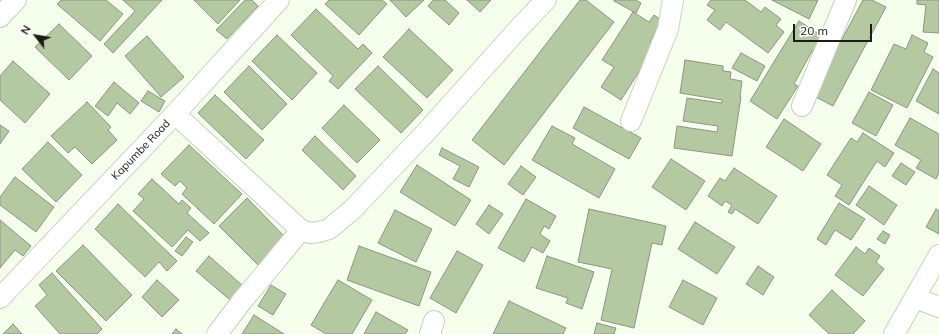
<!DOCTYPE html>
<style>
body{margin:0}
#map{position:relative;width:939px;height:334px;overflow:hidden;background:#f5ffec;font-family:Mulish,sans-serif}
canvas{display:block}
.north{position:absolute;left:16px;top:16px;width:40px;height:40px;-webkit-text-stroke:3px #fff;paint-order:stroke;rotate:301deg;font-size:11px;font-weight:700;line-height:16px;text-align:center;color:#191c15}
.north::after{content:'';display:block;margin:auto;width:14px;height:18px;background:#191c15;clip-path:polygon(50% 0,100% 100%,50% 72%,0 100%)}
.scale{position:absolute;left:793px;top:24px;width:79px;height:18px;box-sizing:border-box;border:2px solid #191c15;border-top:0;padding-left:5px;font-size:12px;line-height:14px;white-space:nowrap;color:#191c15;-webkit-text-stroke:3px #fff;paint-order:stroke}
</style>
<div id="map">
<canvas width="939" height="334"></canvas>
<div class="north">N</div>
<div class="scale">20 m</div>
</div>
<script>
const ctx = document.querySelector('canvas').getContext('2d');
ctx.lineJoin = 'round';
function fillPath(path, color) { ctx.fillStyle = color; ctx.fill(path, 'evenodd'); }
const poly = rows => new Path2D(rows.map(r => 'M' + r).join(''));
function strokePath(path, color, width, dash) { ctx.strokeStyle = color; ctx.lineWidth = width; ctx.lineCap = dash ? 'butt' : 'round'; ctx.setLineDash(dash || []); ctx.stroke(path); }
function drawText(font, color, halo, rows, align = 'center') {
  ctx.font = font + ' Mulish,sans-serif'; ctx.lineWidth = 4; ctx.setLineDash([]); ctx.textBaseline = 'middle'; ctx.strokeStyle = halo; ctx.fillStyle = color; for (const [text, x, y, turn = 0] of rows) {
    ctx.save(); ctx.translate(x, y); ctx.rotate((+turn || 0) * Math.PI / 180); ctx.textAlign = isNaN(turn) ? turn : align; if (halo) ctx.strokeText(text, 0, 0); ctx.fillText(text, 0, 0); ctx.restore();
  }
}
const building = poly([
 [61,0,106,0,123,14,100,41,57,4,61,0],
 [123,0,162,0,113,53,104,44,135,11,123,0],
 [194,0,240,0,218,24,194,0],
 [245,0,252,0,258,6,227,39,216,30,245,0],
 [329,0,382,0,387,4,359,35,325,4,329,0],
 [390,0,424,0,406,17,390,0],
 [433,0,445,0,459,13,449,25,428,6,433,0],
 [467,0,491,0,480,12,467,0],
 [580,0,586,0,614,22,504,165,472,140,580,0],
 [614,0,636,0,641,3,636,13,614,1,614,0],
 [711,0,745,0,761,12,765,7,781,19,776,25,784,32,768,53,726,22,720,30,707,20,715,10,707,5,711,0],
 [772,0,818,0,809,19,772,0],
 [863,0,872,0,886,7,833,106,812,95,863,0],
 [917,0,939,0,939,33,923,32,926,5,917,4,917,0],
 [316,9,358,49,363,44,372,53,338,89,329,81,333,76,291,35,316,9],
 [633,12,649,22,654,15,663,21,650,41,656,45,621,100,601,87,614,67,602,60,633,12],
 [799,21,825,38,816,56,812,51,794,84,798,86,777,119,750,101,799,21],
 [59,24,92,56,69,80,35,47,59,24],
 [409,29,453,70,427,98,383,57,409,29],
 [277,35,317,73,292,100,252,61,277,35],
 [912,35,928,43,924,52,933,57,907,108,871,90,894,44,906,49,912,35],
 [147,36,184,77,161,97,125,56,147,36],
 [741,53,765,66,757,81,732,68,741,53],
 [685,60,723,66,723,71,731,72,730,79,742,81,740,97,741,97,732,156,674,148,677,126,717,132,718,126,683,121,687,98,722,103,722,100,680,93,685,60],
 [13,61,50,94,25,123,0,100,0,76,13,61],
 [249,66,287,104,262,130,224,92,249,66],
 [378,66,423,110,401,133,355,89,378,66],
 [933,69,939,73,939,114,916,101,933,69],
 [114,82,139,103,130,114,117,103,108,116,95,106,114,82],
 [148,91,165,101,159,112,141,101,148,91],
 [869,92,893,105,876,136,852,123,869,92],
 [215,95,264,140,246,159,198,113,215,95],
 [87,102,111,127,108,130,117,140,92,164,75,147,68,153,51,136,87,102],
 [344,105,380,140,357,163,322,128,344,105],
 [584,107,641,138,629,159,573,128,584,107],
 [910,118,939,134,939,173,936,179,916,168,921,160,895,145,910,118],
 [784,119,821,144,803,171,766,147,784,119],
 [0,125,9,131,0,144,0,125],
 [552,126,575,138,572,144,615,169,599,198,532,160,552,126],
 [863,133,894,153,885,167,877,161,849,205,835,196,842,185,827,175,851,138,857,142,863,133],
 [315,136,356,176,343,190,302,150,315,136],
 [48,142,82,175,56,202,22,169,48,142],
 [189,145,242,194,214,224,182,194,187,188,180,181,175,186,161,174,189,145],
 [442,148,479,167,469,187,453,179,460,166,439,155,442,148],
 [671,159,705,181,686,210,652,187,671,159],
 [901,163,915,172,906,185,892,176,901,163],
 [417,165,471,200,455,226,400,192,417,165],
 [521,166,536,177,523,195,508,184,521,166],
 [734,168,777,196,758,224,735,209,732,214,728,212,732,205,725,201,722,206,708,196,720,178,725,181,734,168],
 [15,177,54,207,36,232,0,205,0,197,15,177],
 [152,179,179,204,182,200,191,208,187,213,209,233,200,241,188,230,172,247,133,211,144,199,138,194,152,179],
 [869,186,897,205,884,225,856,205,869,186],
 [247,198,287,239,260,267,219,226,247,198],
 [526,199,556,216,549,229,544,226,540,234,550,241,543,253,532,247,524,262,498,248,526,199],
 [839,203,865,219,851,240,835,230,826,245,817,239,839,203],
 [118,204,177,261,167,271,159,262,145,277,95,229,118,204],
 [489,205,503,214,489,234,476,224,489,205],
 [589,209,666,226,662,245,652,243,634,328,601,320,612,269,578,262,589,209],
 [936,209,939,211,939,234,926,227,936,209],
 [395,210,432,229,416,262,378,243,395,210],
 [0,220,31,246,23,256,15,250,0,268,0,220],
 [695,222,735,247,717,274,678,249,695,222],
 [883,231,890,235,885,244,877,239,883,231],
 [186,237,193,242,182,256,175,251,186,237],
 [83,245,132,295,106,321,56,271,83,245],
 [359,246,431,272,419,306,347,280,359,246],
 [856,247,865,254,869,248,880,256,876,262,884,269,863,296,835,275,856,247],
 [457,251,483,265,456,313,430,298,457,251],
 [209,256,243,286,230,300,196,271,209,256],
 [547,256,594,272,582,309,566,303,568,298,536,288,547,256],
 [758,266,774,277,763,295,746,284,758,266],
 [52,273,102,329,97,334,60,334,35,306,47,295,39,285,52,273],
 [157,280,179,300,162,317,142,297,157,280],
 [338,280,372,300,352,334,326,334,311,325,338,280],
 [683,280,717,298,703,325,669,307,683,280],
 [271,285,286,294,273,315,258,306,271,285],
 [832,290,865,321,853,334,829,334,809,315,832,290],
 [509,301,566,328,563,334,493,334,509,301],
 [376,312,408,330,405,334,364,334,376,312],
 [254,315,284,334,242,334,254,315],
 [597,323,616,328,614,334,594,334,597,323],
 [13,324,22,334,3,334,13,324],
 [176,329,182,334,172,334,176,329]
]);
const street = poly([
 [0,17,16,0],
 [802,106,846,0],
 [175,114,301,230,310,233,319,232,329,229,352,210,428,130,521,26,546,0],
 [631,121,668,29,673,0],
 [0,298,175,114,279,0],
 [915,298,939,307],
 [217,334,242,301,268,270,301,230],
 [430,334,434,321],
 [894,334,939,255]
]);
const streetNames = [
 ["Kapumbe Road",141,150,-46]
];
fillPath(building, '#b4c8a1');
strokePath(building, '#8c9584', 1);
strokePath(street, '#c8d1bf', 22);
strokePath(street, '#fff', 20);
drawText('11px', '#191c15', '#fff', streetNames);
</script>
